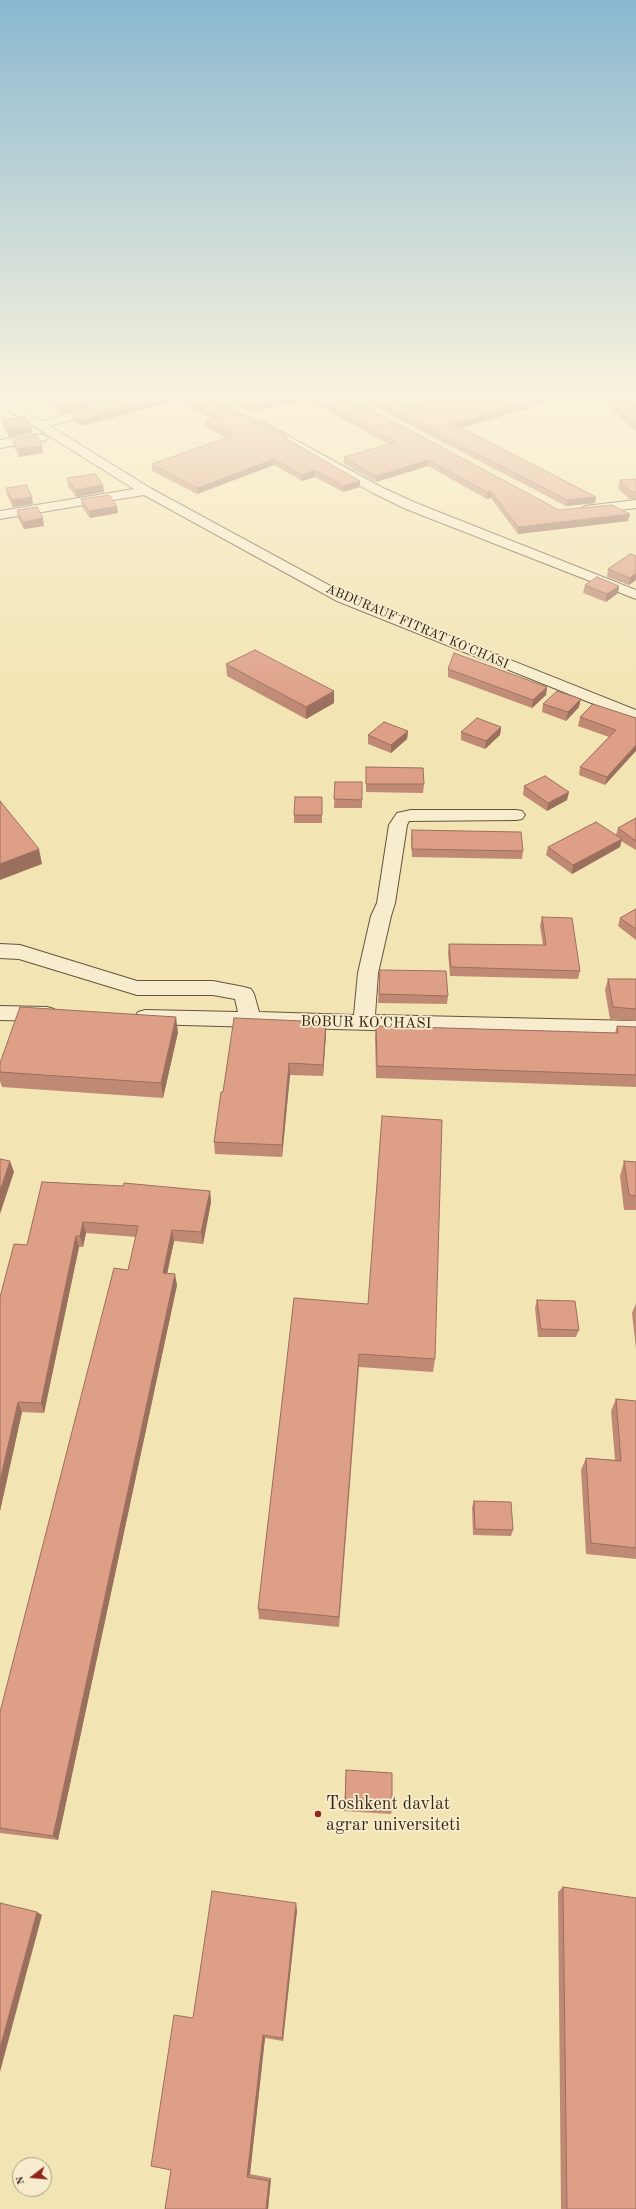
<!DOCTYPE html>
<style>
body{margin:0}
#map{position:relative;width:636px;height:2209px;overflow:hidden;background:#f3e4b3;font-family:"Old Standard TT",serif}
canvas{display:block}
.north{position:absolute;left:12px;top:2157px;width:40px;height:40px;box-sizing:border-box;background:#f7edce;border:1px solid #a99d84;border-radius:50%;rotate:254deg;font-size:11px;font-weight:700;line-height:16px;text-align:center;color:#342416}
.north::after{content:'';display:block;margin:auto;width:14px;height:18px;background:#8f2418;clip-path:polygon(50% 0,100% 100%,50% 72%,0 100%)}
</style>
<div id="map">
<canvas width="636" height="2209"></canvas>
<div class="north">N</div>
</div>
<script>
const ctx = document.querySelector('canvas').getContext('2d');
ctx.lineJoin = 'round';
const poly = rows => new Path2D(rows.map(r => 'M' + r).join(''));
function strokePath(path, color, width, dash) { ctx.strokeStyle = color; ctx.lineWidth = width; ctx.lineCap = dash ? 'butt' : 'round'; ctx.setLineDash(dash || []); ctx.stroke(path); }
function fillPath(path, color) { ctx.fillStyle = color; ctx.fill(path, 'evenodd'); }
function drawText(font, color, halo, rows, align = 'center') {
  ctx.font = font + ' "Old Standard TT",serif'; ctx.lineWidth = 3.5; ctx.setLineDash([]); ctx.textBaseline = 'middle'; ctx.strokeStyle = halo; ctx.fillStyle = color; for (const [text, x, y, turn = 0] of rows) {
    ctx.save(); ctx.translate(x, y); ctx.rotate((+turn || 0) * Math.PI / 180); ctx.textAlign = isNaN(turn) ? turn : align; if (halo) ctx.strokeText(text, 0, 0); ctx.fillText(text, 0, 0); ctx.restore();
  }
}
const minor = poly([
 [141,395,160,395,50,426,150,488,347,595,636,710,636,721,337,601,144,495,0,519,0,511,134,489,0,405,0,397,42,421,141,395],
 [261,421,381,487,416,503,636,590,636,599,406,509,373,493,257,426,255,424,257,422,261,421],
 [42,434,48,438,46,440,0,448,0,440,42,434],
 [636,500,636,508,585,514,579,510,585,506,636,500],
 [411,810,516,810,522,811,525,815,522,819,516,820,409,821,407,825,395,903,391,916,378,973,375,1015,636,1021,636,1037,145,1024,138,1022,135,1017,138,1012,145,1010,238,1012,235,999,213,995,137,995,19,959,0,958,0,944,20,945,137,981,213,981,244,987,251,989,254,994,259,1012,354,1015,358,973,371,916,377,903,389,825,397,813,411,810],
 [0,1006,47,1007,54,1009,57,1014,54,1019,47,1021,0,1020,0,1006]
]);
const wall = poly([
 [33,395,134,395,62,414],
 [142,395,206,395,287,437,287,439,360,481,360,487,343,492,315,477,302,481,274,465,197,494,152,471,152,464,227,438,205,427,205,421,212,419,175,401,81,426,73,421,72,415],
 [215,395,344,395,559,510,628,521,518,534,491,498,487,499,428,466,376,482,344,464,344,457,388,444,306,399,252,413],
 [352,395,393,395,411,405,546,397,545,403,462,428,596,497,595,503,566,506],
 [604,395,636,395,636,432,607,404,608,399],
 [3,420,31,426,32,433,9,437,4,428],
 [13,440,43,453,19,457,14,447],
 [67,478,103,485,104,492,76,497,68,486],
 [636,479,636,499,629,499,618,488,620,480],
 [6,488,33,504,13,507,7,495],
 [81,499,118,513,90,518,82,507],
 [17,510,44,526,24,529,18,518],
 [636,556,636,580,629,585,607,577,608,569],
 [585,585,619,586,618,593,606,602,583,593],
 [226,664,334,691,334,703,306,719,227,676],
 [448,669,547,687,546,695,532,708,448,677],
 [543,704,579,707,566,721,542,712],
 [580,717,636,718,605,785,579,775,580,767,609,737,578,726],
 [501,727,500,735,485,749,461,740,461,732],
 [408,731,407,739,391,753,368,744,368,735],
 [366,767,424,784,423,793,366,792],
 [335,782,362,800,362,808,334,808],
 [524,786,567,800,547,811,523,795],
 [322,797,322,823,294,823,294,815],
 [636,818,636,850,621,841,620,847,572,874,546,855,548,847,616,835,618,828],
 [412,830,523,851,522,859,412,857,411,838],
 [636,909,636,940,618,926,620,918],
 [542,917,580,971,578,979,450,976,448,953,449,944,543,945,540,926],
 [380,970,448,996,447,1004,378,1003],
 [608,979,636,979,636,1021,610,1019,605,990],
 [326,1022,326,1034,323,1076,290,1075,282,1157,215,1154,214,1142,223,1092],
 [376,1026,615,1033,617,1026,636,1027,636,1087,376,1078,375,1038],
 [178,1032,163,1098,2,1087,0,1081,0,1063],
 [624,1161,636,1162,636,1210,624,1210,620,1176],
 [42,1182,210,1191,211,1202,203,1244,174,1241,167,1273,177,1285,58,1840,0,1833,0,1712,128,1270,136,1237,86,1233,83,1247,79,1247,44,1413,22,1412,0,1511,0,1297,27,1245],
 [294,1298,435,1359,433,1372,359,1367,339,1627,259,1619,258,1609],
 [537,1300,579,1330,576,1337,538,1337,535,1308],
 [636,1303,636,1349,632,1313],
 [616,1399,636,1401,636,1559,586,1554,581,1470,586,1458,615,1460,611,1411],
 [474,1501,513,1530,511,1536,473,1535,472,1507],
 [346,1770,392,1810,391,1814,344,1811],
 [563,1887,636,2209,561,2209,558,1892],
 [297,1910,283,2041,265,2038,250,2174,271,2178,268,2209,171,2170,193,2018]
]);
const shadedWall = poly([
 [110,395,134,395,62,414,61,408],
 [171,395,174,395,175,401,81,426,80,420],
 [297,395,306,395,306,399,252,413,252,407],
 [546,397,545,403,454,430,454,424],
 [31,426,32,433,9,437,8,430],
 [42,446,43,453,19,457,18,449],
 [274,459,274,465,197,494,197,488],
 [429,460,428,466,376,482,376,476],
 [315,470,315,477,302,481,302,475],
 [360,481,360,487,343,492,343,486],
 [103,485,104,492,76,497,75,490],
 [491,491,491,498,487,499,488,493],
 [32,497,33,504,13,507,12,500],
 [596,497,595,503,566,506,567,500],
 [117,506,118,513,90,518,89,511],
 [630,514,628,521,518,534,518,527],
 [43,518,44,526,24,529,22,522],
 [636,573,636,580,629,585,630,578],
 [619,586,618,593,606,602,607,594],
 [547,687,546,695,532,708,533,700],
 [334,691,334,703,306,719,306,707],
 [581,699,579,707,566,721,568,712],
 [501,727,500,735,485,749,486,741],
 [408,731,407,739,391,753,391,745],
 [636,745,636,751,605,785,607,777],
 [569,792,567,800,547,811,548,803],
 [622,839,620,847,572,874,573,865],
 [39,849,42,864,0,880,0,864],
 [176,1017,178,1032,163,1098,161,1083],
 [326,1022,326,1034,323,1076,323,1065],
 [289,1063,290,1075,282,1157,282,1145],
 [10,1161,14,1172,0,1214,0,1191],
 [210,1191,211,1202,203,1244,201,1232],
 [83,1222,86,1233,83,1247,80,1236],
 [172,1230,174,1241,165,1284,163,1273],
 [76,1236,79,1247,44,1413,41,1403],
 [175,1274,177,1285,58,1840,53,1836],
 [18,1402,22,1412,0,1511,0,1481],
 [296,1903,297,1910,283,2041,282,2038],
 [37,1912,42,1915,0,2072,0,2048],
 [263,2035,265,2038,250,2174,247,2177],
 [271,2178,268,2209,266,2209,269,2181]
]);
const building = poly([
 [41,395,110,395,61,408,41,395],
 [142,395,171,395,80,420,72,415,142,395],
 [176,395,206,395,270,427,287,437,285,438,360,481,343,486,315,470,302,475,274,459,197,488,152,464,234,435,205,421,219,416,176,395],
 [227,395,297,395,252,407,227,395],
 [310,395,344,395,559,510,612,505,630,514,518,527,491,491,488,493,429,460,376,476,344,457,396,442,310,395],
 [364,395,393,395,411,405,444,395,543,395,546,397,454,424,596,497,567,500,364,395],
 [610,395,636,395,636,426,608,398,613,398,610,395],
 [26,417,31,426,8,430,3,420,26,417],
 [37,436,42,446,18,449,13,440,37,436],
 [95,474,103,485,75,490,67,478,95,474],
 [636,479,636,492,631,492,620,480,636,479],
 [26,485,32,497,12,500,6,488,26,485],
 [109,495,117,506,89,511,81,499,109,495],
 [37,507,43,518,22,522,17,510,37,507],
 [630,554,636,556,636,573,630,578,608,569,630,554],
 [597,577,619,586,607,594,585,585,597,577],
 [255,650,334,691,306,707,226,664,255,650],
 [454,653,547,687,533,700,448,669,454,653],
 [557,691,581,699,568,712,543,704,557,691],
 [593,704,636,718,636,745,607,777,580,767,616,730,580,717,593,704],
 [477,718,501,727,486,741,461,732,477,718],
 [384,722,408,731,391,745,368,735,384,722],
 [366,767,423,768,424,784,366,784,366,767],
 [545,776,569,792,548,803,524,786,545,776],
 [335,782,362,782,362,800,334,799,335,782],
 [295,797,322,797,322,815,294,815,295,797],
 [0,801,39,849,0,864,0,801],
 [636,818,636,841,618,828,636,818],
 [596,822,622,839,573,865,548,847,596,822],
 [412,830,521,832,523,851,412,849,412,830],
 [636,909,636,929,620,918,636,909],
 [542,917,572,918,580,971,451,967,449,944,546,945,542,917],
 [380,970,446,971,448,996,379,994,380,970],
 [608,979,636,979,636,1009,613,1007,608,979],
 [20,1007,176,1017,161,1083,0,1072,0,1063,20,1007],
 [234,1018,326,1022,323,1065,289,1063,282,1145,214,1142,221,1092,223,1092,234,1018],
 [376,1026,618,1033,617,1026,636,1027,636,1075,377,1066,376,1026],
 [382,1116,442,1120,435,1359,359,1354,339,1617,258,1609,294,1298,368,1304,382,1116],
 [0,1159,10,1161,0,1191,0,1159],
 [624,1161,636,1162,636,1196,629,1195,624,1161],
 [42,1182,123,1186,124,1183,210,1191,201,1232,172,1230,163,1273,175,1274,53,1836,0,1828,0,1712,114,1268,128,1270,138,1226,83,1222,80,1236,76,1236,41,1403,18,1402,0,1481,0,1297,14,1244,27,1245,42,1182],
 [537,1300,575,1301,579,1330,541,1329,537,1300],
 [616,1399,636,1401,636,1548,591,1543,586,1458,621,1461,616,1399],
 [474,1501,511,1502,513,1530,475,1529,474,1501],
 [346,1770,392,1773,392,1810,345,1807,346,1770],
 [563,1887,636,1898,636,2209,567,2209,563,1887],
 [212,1891,296,1903,282,2038,263,2035,247,2177,269,2181,266,2209,165,2209,171,2170,151,2166,174,2015,193,2018,212,1891],
 [0,1903,37,1912,0,2048,0,1903]
]);
const markers = [
 [318,1814,4,"#8f2418"]
];
const farStreetnames = [
 ["ABDURAUF FITRAT KO'CHASI",417,627,23]
];
const streetNames = [
 ["BOBUR KO'CHASI",366,1023,1]
];
const nearPoinames = [
 ["Toshkent davlat",326,1804],
 ["agrar universiteti",326,1825]
];
strokePath(minor, '#64543d', 2);
fillPath(minor, '#f7edce');
fillPath(wall, '#bf8974');
fillPath(shadedWall, '#9b6f5e');
fillPath(building, '#de9f87');
strokePath(building, '#9b6f5e', 1);
const sky = ctx.createLinearGradient(0, 0, 0, 705);
sky.addColorStop(0, '#89b8d0');
sky.addColorStop(0.56, '#faf3dd');
sky.addColorStop(1, '#faf3dd00');
ctx.fillStyle = sky;
ctx.fillRect(0, 0, 636, 705);
for (const [x, y, r, color] of markers) { const dot = new Path2D(); dot.arc(x, y, r, 0, 2 * Math.PI); ctx.fillStyle = color; ctx.fill(dot); strokePath(dot, '#f7edce', 1.5); }
drawText('13px', '#342416', '#f7edce', farStreetnames);
drawText('15px', '#342416', '#f7edce', streetNames);
drawText('18px', '#342416', '#f7edce', nearPoinames, 'left');
</script>
